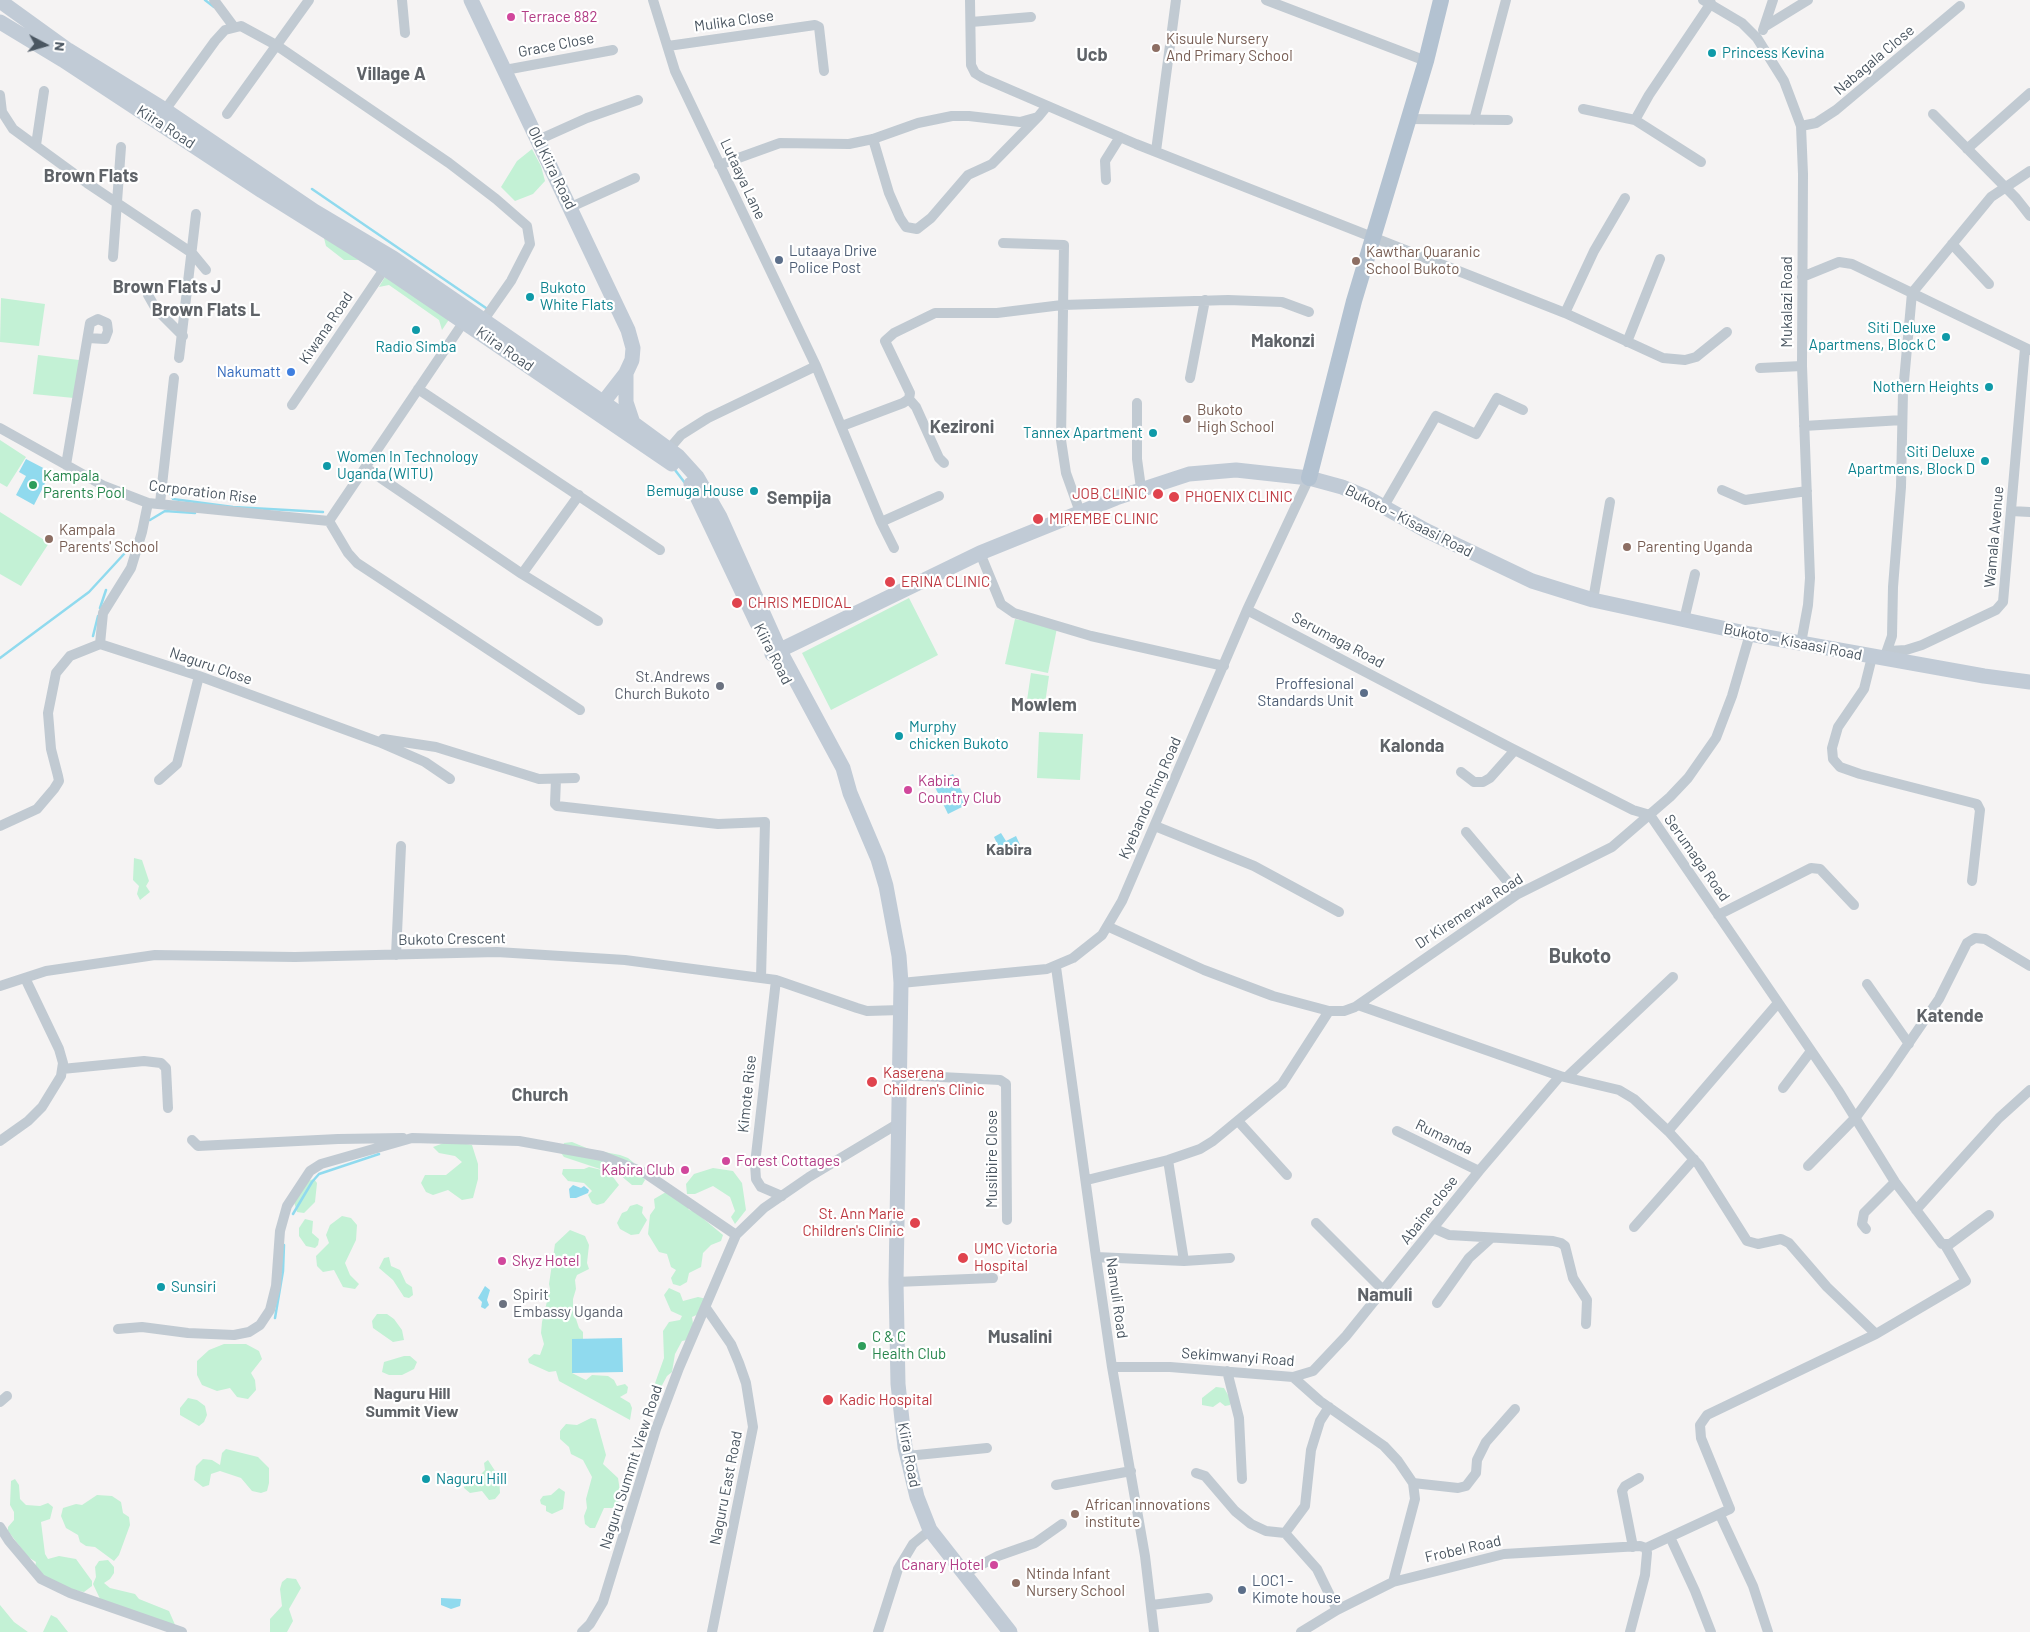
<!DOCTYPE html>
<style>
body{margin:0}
#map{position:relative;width:2030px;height:1632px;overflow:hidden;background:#f5f3f3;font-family:Barlow,sans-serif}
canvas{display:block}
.north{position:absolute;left:20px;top:20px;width:50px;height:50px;-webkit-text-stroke:4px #fff;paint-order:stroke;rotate:96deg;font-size:14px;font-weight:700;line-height:20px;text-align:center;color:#4a5661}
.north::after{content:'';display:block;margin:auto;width:18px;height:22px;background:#4a5661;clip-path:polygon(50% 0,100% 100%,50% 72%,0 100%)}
</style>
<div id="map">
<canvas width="2030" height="1632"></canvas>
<div class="north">N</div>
</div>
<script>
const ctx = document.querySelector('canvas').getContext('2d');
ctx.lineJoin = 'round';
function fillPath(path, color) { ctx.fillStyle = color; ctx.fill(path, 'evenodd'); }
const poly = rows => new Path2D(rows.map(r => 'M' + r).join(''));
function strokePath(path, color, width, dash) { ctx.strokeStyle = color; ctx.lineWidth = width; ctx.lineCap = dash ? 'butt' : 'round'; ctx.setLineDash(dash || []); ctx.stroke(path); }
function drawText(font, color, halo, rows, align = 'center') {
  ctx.font = font + ' Barlow,sans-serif'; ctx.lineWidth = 4.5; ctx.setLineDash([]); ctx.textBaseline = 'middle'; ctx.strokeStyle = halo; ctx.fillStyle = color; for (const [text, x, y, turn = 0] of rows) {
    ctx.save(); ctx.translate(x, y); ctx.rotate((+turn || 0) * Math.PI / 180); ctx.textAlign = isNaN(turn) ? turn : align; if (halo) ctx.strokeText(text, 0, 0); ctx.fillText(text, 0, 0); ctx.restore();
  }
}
const green = poly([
 [532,149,541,166,545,181,533,194,515,201,501,187,517,161],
 [323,234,359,260,344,260,326,246],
 [388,272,450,318,442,330,439,320,389,285,379,287],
 [1,298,45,304,39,346,0,342],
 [38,355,79,360,74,398,33,394],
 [0,440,26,457,7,487,0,483],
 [0,512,49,543,21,586,0,574],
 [909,598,938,655,831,710,802,653],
 [1015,619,1057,628,1048,673,1005,664],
 [1031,673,1049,676,1044,710,1026,707],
 [1039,732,1083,734,1080,780,1037,778],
 [134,858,142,860,149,881,146,886,150,892,140,900,137,894,139,886,133,880],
 [449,1141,472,1145,478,1164,478,1179,473,1198,462,1200,448,1190,433,1195,426,1192,421,1183,425,1175,446,1175,462,1162,455,1156,439,1153,433,1147],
 [572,1142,589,1149,620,1155,628,1158,634,1163,645,1180,642,1185,632,1185,620,1175,610,1173,619,1185,604,1203,597,1205,592,1203,588,1195,592,1191,584,1183,568,1181,562,1174,563,1169,584,1169,589,1167,606,1171,564,1157,561,1153,564,1143],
 [713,1168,733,1171,742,1183,746,1210,735,1224,731,1217,735,1211,730,1197,713,1186,695,1194,687,1194,686,1184,694,1174],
 [314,1179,317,1183,315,1202,304,1213,297,1212,294,1202,307,1181],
 [666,1192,687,1206,689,1210,694,1211,723,1235,721,1241,711,1245,703,1253,701,1267,689,1273,687,1282,680,1286,673,1284,671,1278,676,1270,671,1267,667,1254,659,1252,648,1234,650,1215,655,1208,654,1199],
 [637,1204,643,1207,642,1213,647,1220,639,1234,631,1235,620,1229,617,1223,622,1213,627,1211,630,1206],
 [342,1216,351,1218,357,1225,356,1240,345,1263,350,1275,359,1284,355,1289,343,1287,334,1270,323,1272,317,1266,316,1256,329,1243,326,1235,330,1225],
 [305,1219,313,1221,312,1233,319,1239,318,1245,315,1248,306,1246,299,1236,299,1228],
 [570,1230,585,1236,589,1245,587,1263,589,1269,577,1275,575,1280,576,1289,573,1299,573,1310,579,1328,583,1332,583,1339,572,1339,572,1373,586,1380,592,1375,608,1376,614,1380,617,1386,625,1384,628,1387,627,1393,620,1397,630,1403,632,1408,630,1420,559,1381,556,1371,549,1372,529,1363,528,1359,534,1354,540,1355,544,1344,541,1333,542,1322,550,1289,549,1284,555,1244],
 [389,1257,391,1266,400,1270,406,1283,412,1287,413,1295,409,1298,404,1297,393,1280,379,1268,384,1258],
 [669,1288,680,1293,683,1301,698,1297,707,1299,701,1313,692,1317,694,1330,687,1340,682,1341,675,1354,672,1372,667,1376,659,1391,661,1395,657,1407,654,1409,651,1408,654,1386,664,1358,663,1331,669,1322,680,1320,682,1316,671,1311,664,1295],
 [377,1314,387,1314,394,1319,402,1330,404,1340,393,1342,373,1328,372,1321],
 [224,1344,246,1344,259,1351,262,1359,251,1373,255,1380,256,1390,248,1399,237,1397,230,1388,217,1391,202,1385,197,1375,197,1361,209,1350],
 [404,1356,410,1356,417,1362,414,1369,402,1375,389,1375,382,1372,384,1362],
 [1216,1387,1224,1388,1231,1400,1230,1405,1225,1406,1220,1402,1213,1407,1202,1405,1202,1398],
 [188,1398,197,1400,205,1406,207,1415,204,1422,199,1426,180,1415,180,1408],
 [591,1418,596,1419,606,1455,603,1464,618,1478,620,1491,618,1504,615,1508,604,1508,595,1528,590,1528,585,1524,584,1516,587,1508,586,1499,592,1477,583,1460,571,1454,569,1447,560,1439,560,1431,566,1424,577,1425],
 [226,1449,258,1457,269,1468,269,1483,267,1491,261,1493,252,1491,241,1478,220,1471,211,1474,209,1485,203,1487,194,1480,196,1466,203,1459,212,1460,220,1465,222,1453],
 [488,1460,499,1477,500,1493,495,1499,489,1500,482,1491,470,1493,464,1488,465,1479,474,1474,480,1475,485,1470,484,1463],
 [15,1479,19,1485,20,1499,26,1505,40,1506,48,1503,53,1507,50,1519,41,1522,45,1554,48,1559,59,1556,76,1559,92,1581,92,1586,84,1592,73,1590,41,1575,35,1567,36,1562,28,1557,8,1531,8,1527,14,1520,14,1512,10,1505,11,1481],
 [559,1488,565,1492,563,1509,552,1514,546,1511,546,1506,541,1504,540,1500,543,1496,551,1495],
 [97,1495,112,1496,121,1502,123,1513,129,1517,130,1525,119,1555,114,1561,95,1547,86,1546,80,1542,78,1535,66,1528,61,1516,63,1508,76,1504,82,1505],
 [108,1560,114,1567,114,1573,110,1579,104,1583,110,1588,135,1594,139,1599,169,1611,176,1627,101,1601,93,1584,96,1577,95,1567,99,1561],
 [287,1578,296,1579,301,1588,289,1609,293,1621,287,1632,270,1632,270,1619,282,1606,280,1589,282,1582],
 [0,1605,14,1622,28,1632,0,1632],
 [51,1615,57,1618,68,1632,43,1632]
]);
const water = poly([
 [26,459,51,472,34,505,16,495,26,476,19,472],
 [953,774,968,804,948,814,933,783],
 [1001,833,1006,841,1016,836,1021,847,1003,856,994,837],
 [741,1110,750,1111,749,1133,739,1133],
 [573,1185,581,1188,584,1186,589,1190,588,1193,576,1198,570,1198,569,1189],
 [485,1286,490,1290,487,1300,489,1305,485,1309,481,1307,482,1302,478,1298],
 [622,1338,623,1372,572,1373,572,1339],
 [441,1598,461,1599,460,1606,451,1609,441,1605]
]);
const stream = poly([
 [205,0,214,7],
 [312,189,486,308],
 [675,470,685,483],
 [170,493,173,499,233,507,323,512],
 [150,520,165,511,195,513],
 [100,608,106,590],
 [93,636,98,616],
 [0,658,89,592,124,554],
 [293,1214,312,1182,319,1174,379,1154],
 [275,1318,283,1271,284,1245]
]);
const street = poly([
 [214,0,234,27],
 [402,0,405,33],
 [653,0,675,71,816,366,881,522,894,548],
 [970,0,971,65,975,73,983,78,1136,144,1565,313,1663,358,1685,360,1696,357,1727,332],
 [1266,0,1426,61],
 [1703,0,1742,23,1757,38,1784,81,1801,126,1803,174,1802,366,1810,578,1808,605,1801,643],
 [971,22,1031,17],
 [1764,27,1808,0],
 [1763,30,1773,0],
 [668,46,815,25,819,27,824,71],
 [505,70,613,50],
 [0,95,2,112,13,129,87,183,192,253,206,270],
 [1583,109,1635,120,1701,162],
 [165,110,215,41,225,30,241,26,276,45,449,163,496,199,527,226,530,244,511,281,483,321],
 [227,114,309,0],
 [1933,114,2016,198,2030,216],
 [1408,119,1508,120],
 [1474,120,1506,0],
 [1635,120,1649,95,1711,3],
 [1801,126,1816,123,1836,110,1960,6],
 [873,139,889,193,900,218,906,227,917,229,931,218,968,175,992,164,1037,118],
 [538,140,587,118,638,100],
 [36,145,44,91],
 [1967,149,2030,93],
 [1156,151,1176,0],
 [719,165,780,143,849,144,873,139,918,123,952,116,969,116,1020,122,1038,117,1047,106],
 [1106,180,1105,161,1120,137],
 [571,207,635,178],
 [1003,243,1064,245,1061,440,1066,473,1080,512],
 [1952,244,1989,284],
 [113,257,121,147],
 [1802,277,1839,262,1852,264,2030,350],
 [148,295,156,309,183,336],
 [1565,313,1594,251,1625,198],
 [1627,342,1660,259],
 [179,358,196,214],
 [1760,368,1802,366],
 [1190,378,1205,300],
 [418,389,660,550],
 [909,399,916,407,939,458,944,463],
 [1137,403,1137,459,1141,488],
 [292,405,385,268],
 [842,426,903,403,909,399,910,393,885,341,894,333,935,313,997,313,1062,305,1228,300,1282,302,1309,312],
 [1804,426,1902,420],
 [0,428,104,486,148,503,329,521,348,553,357,563,580,710],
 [669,449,681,435,708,418,816,366],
 [66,465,90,323,98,319,107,323,108,331,105,339,88,338],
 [366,468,522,574,598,621],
 [1722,490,1745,500,1807,491],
 [160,503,174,378],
 [1384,506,1436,416,1476,434,1497,398,1523,410],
 [2011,511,2030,512],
 [329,521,467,317],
 [881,522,939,496],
 [980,553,1001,604,1014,613,1091,636,1224,666],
 [522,574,579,495],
 [1593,600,1610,502],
 [1247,610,1509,747,1633,810,1650,815,1838,1090,1895,1182,1942,1244,1950,1244,1989,1215],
 [1684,620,1695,574],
 [100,644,199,676,379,742,425,762,450,779],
 [100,644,103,613,131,568,142,532,148,503],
 [1889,651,1906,650,1922,645,1996,610,2003,602,2025,348],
 [1872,657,1864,689,1838,727,1832,748,1833,759,1840,767,1860,774,1977,804,1980,810,1972,881],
 [1884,659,1892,636,1893,587,1901,487,1903,392,1912,293,1991,197,2030,171],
 [383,739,436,747,539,779,575,778],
 [1461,772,1474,782,1483,782,1490,778,1515,750],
 [556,779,555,804,557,806,718,824,765,822,761,978],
 [159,780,177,764,199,676],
 [0,826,37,809,54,789,59,781,58,776,51,749,48,713,56,673,70,656,100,644],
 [1155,826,1254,866,1339,912],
 [1466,832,1518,894],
 [1718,915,1811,868,1820,869,1854,905],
 [1109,927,1204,970,1273,996,1329,1011,1344,1011,1355,1007,1518,894,1612,847,1670,797,1688,778,1716,738,1732,696,1750,634],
 [396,955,401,846],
 [1056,967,1096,1257,1112,1367,1145,1556,1154,1632],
 [776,980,755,1164,756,1179,761,1187,782,1196],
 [901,983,1047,969,1073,958,1102,935,1122,901,1247,610,1309,478],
 [1867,984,1909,1044],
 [0,986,46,971,155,955,295,957,497,952,625,960,776,980,857,1008,867,1011,901,1010],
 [1358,1005,1560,1076,1619,1090,1634,1099,1668,1131,1778,1003],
 [62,1069,144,1061,161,1063,166,1068,168,1108],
 [901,1075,1000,1080,1006,1084,1007,1220],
 [1567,1077,1673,977],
 [1783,1088,1811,1051],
 [1238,1121,1287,1175],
 [1397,1131,1479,1171],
 [1668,1131,1699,1165,1747,1241,1758,1244,1781,1239,1789,1243,1827,1287,1876,1334,1966,1281,1945,1245],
 [192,1140,198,1146,338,1139,403,1138],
 [0,1141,28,1121,42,1107,61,1076,63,1063,59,1049,25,978],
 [1168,1160,1184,1261],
 [1808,1166,1856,1117,1889,1072,1939,999,1967,943,1975,938,1985,939,2030,966],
 [1087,1180,1168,1160,1200,1149,1213,1141,1282,1084,1329,1011],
 [1916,1210,1999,1118,2030,1090],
 [1316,1223,1384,1291],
 [1436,1224,1433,1228,1449,1235,1553,1241,1561,1243,1565,1246,1573,1278,1587,1300,1586,1324],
 [1634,1227,1694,1159],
 [1866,1229,1862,1224,1864,1213,1895,1182],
 [1096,1257,1184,1261,1230,1258],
 [896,1282,993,1278],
 [1437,1303,1469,1258,1490,1239],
 [706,1308,731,1344,739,1363,746,1383,753,1427,712,1632],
 [118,1329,142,1327,188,1333,234,1335,249,1332,260,1325,270,1310,276,1286,280,1231,287,1206,310,1171,321,1164,412,1138,519,1141,602,1156,645,1173,736,1235],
 [1112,1367,1170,1367,1293,1377,1313,1371,1346,1336,1479,1171,1560,1076],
 [1227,1371,1239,1418,1242,1479],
 [1293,1377,1320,1401,1384,1446,1398,1461,1413,1483,1415,1499,1393,1582],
 [0,1402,7,1396],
 [1329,1407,1320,1421,1311,1450,1305,1506,1285,1533,1317,1569,1337,1610],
 [907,1456,987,1448],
 [1196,1473,1205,1476,1235,1511,1251,1524,1266,1531,1285,1533],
 [1413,1483,1458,1488,1466,1486,1476,1473,1477,1460,1486,1442,1515,1409],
 [1056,1485,1131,1471],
 [1720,1515,1753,1586,1768,1632],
 [0,1527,9,1541,41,1579,70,1593,182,1632],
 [1670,1537,1695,1591,1711,1632],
 [1633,1547,1622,1491,1625,1486,1639,1478],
 [1646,1548,1730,1509,1701,1438,1700,1425,1707,1415,1876,1334],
 [963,1574,998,1556,1035,1543,1062,1524],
 [1152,1605,1208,1598],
 [582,1632,590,1624,603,1602,656,1429,679,1368,736,1235,764,1208,809,1177,899,1123],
 [878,1632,898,1569,913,1544,930,1530],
 [1301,1632,1337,1610,1393,1582,1504,1554,1640,1546,1646,1548],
 [1630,1632,1645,1575,1647,1553,1646,1548]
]);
const secondary = poly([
 [471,0,628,330,633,348,632,360,626,373,598,409],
 [0,1,68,50,165,110,314,211,393,258,633,423,678,456,697,477,720,517,780,651,843,768,850,793,878,859,886,886,899,956,901,983,896,1282,898,1384,905,1447,917,1497,930,1530,1010,1632],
 [0,22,63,60,262,191,377,263,672,464],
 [626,373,626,402,633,423],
 [691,484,757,623],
 [772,654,980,553,1116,498,1189,474,1236,470,1309,478,1342,487,1366,497,1425,530,1532,581,1593,600,1750,634,1984,676,2030,682]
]);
const primary = poly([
 [1309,478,1354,301,1426,61,1441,0]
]);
const markers = [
 [511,17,5,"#d1479c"],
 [1156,48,5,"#8d6e63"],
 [1712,53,5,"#0f9aa8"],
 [779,260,5,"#5c6f8a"],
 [1356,261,5,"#8d6e63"],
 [530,297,5,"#0f9aa8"],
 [416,330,5,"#0f9aa8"],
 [1946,337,5,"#0f9aa8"],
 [291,372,5,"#3f7fe0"],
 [1989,387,5,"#0f9aa8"],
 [1187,419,5,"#8d6e63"],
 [1153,433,5,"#0f9aa8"],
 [1985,461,5,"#0f9aa8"],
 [327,466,5,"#0f9aa8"],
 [33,485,5,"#2e9e5b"],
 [754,491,5,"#0f9aa8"],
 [1158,494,6,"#e0444e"],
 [1174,497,6,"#e0444e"],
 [1038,519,6,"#e0444e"],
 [49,539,5,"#8d6e63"],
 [1627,547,5,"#8d6e63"],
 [890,582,6,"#e0444e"],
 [737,603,6,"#e0444e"],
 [720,686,5,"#6b7280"],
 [1364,693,5,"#5c6f8a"],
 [899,736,5,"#0f9aa8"],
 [908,790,5,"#d1479c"],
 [872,1082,6,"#e0444e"],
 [726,1161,5,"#d1479c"],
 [685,1170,5,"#d1479c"],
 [915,1223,6,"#e0444e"],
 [963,1258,6,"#e0444e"],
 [502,1261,5,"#d1479c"],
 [161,1287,5,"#0f9aa8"],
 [503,1304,5,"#6b7280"],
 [862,1346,5,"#2e9e5b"],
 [828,1400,6,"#e0444e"],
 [426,1479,5,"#0f9aa8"],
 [1075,1514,5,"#8d6e63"],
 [994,1565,5,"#d1479c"],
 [1016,1583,5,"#8d6e63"],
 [1242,1590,5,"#5c6f8a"]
];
const hotelNames = [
 ["Terrace 882",521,17],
 ["Kabira",918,781],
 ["Country Club",918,798],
 ["Forest Cottages",736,1161],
 ["Kabira Club",675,1170,"right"],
 ["Skyz Hotel",512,1261],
 ["Canary Hotel",984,1565,"right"]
];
const streetNames = [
 ["Mulika Close",734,21,-8],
 ["Grace Close",556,45,-11],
 ["Nabagala Close",1874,60,-40],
 ["Kiira Road",166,127,33],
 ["Old Kiira Road",552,168,64],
 ["Lutaaya Lane",743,179,65],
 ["Mukalazi Road",1787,302,-90],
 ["Kiwana Road",326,328,-56],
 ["Kiira Road",505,349,35],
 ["Corporation Rise",203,492,7],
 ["Bukoto - Kisaasi Road",1409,521,27],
 ["Wamala Avenue",1994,537,-85],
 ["Serumaga Road",1338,640,28],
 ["Bukoto - Kisaasi Road",1793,642,11],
 ["Kiira Road",773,654,63],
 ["Naguru Close",211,666,19],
 ["Kyebando Ring Road",1150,798,-66],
 ["Serumaga Road",1697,858,55],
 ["Dr Kiremerwa Road",1469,911,-33],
 ["Bukoto Crescent",452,939,-1],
 ["Kimote Rise",747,1094,-84],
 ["Rumanda",1444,1137,26],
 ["Musiibire Close",992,1159,-90],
 ["Abaine close",1429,1210,-52],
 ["Namuli Road",1117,1298,82],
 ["Sekimwanyi Road",1238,1357,4],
 ["Kiira Road",909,1455,79],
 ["Naguru Summit View Road",631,1467,-72],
 ["Naguru East Road",726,1488,-79],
 ["Frobel Road",1463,1549,-13]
];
const educationNames = [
 ["Kisuule Nursery",1166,39],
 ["And Primary School",1166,56],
 ["Kawthar Quaranic",1366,252],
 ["School Bukoto",1366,269],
 ["Bukoto",1197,410],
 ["High School",1197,427],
 ["Kampala",59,530],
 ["Parents' School",59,547],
 ["Parenting Uganda",1637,547],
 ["African innovations",1085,1505],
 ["institute",1085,1522],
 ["Ntinda Infant",1026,1574],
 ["Nursery School",1026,1591]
];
const cultureNames = [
 ["Princess Kevina",1722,53],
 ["Bukoto",540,288],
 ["White Flats",540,305],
 ["Siti Deluxe",1936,328,"right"],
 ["Apartmens, Block C",1936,345,"right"],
 ["Radio Simba",416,347,"center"],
 ["Nothern Heights",1979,387,"right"],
 ["Tannex Apartment",1143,433,"right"],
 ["Siti Deluxe",1975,452,"right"],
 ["Apartmens, Block D",1975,469,"right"],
 ["Women In Technology",337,457],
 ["Uganda (WITU)",337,474],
 ["Bemuga House",744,491,"right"],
 ["Murphy",909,727],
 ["chicken Bukoto",909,744],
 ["Sunsiri",171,1287],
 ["Naguru Hill",436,1479]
];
const serviceNames = [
 ["Lutaaya Drive",789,251],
 ["Police Post",789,268],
 ["Proffesional",1354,684,"right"],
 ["Standards Unit",1354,701,"right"],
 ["LOC1 -",1252,1581],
 ["Kimote house",1252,1598]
];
const shopNames = [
 ["Nakumatt",281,372]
];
const leisureNames = [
 ["Kampala",43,476],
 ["Parents Pool",43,493],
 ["C & C",872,1337],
 ["Health Club",872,1354]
];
const healthNames = [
 ["JOB CLINIC",1147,494,"right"],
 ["PHOENIX CLINIC",1185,497],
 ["MIREMBE CLINIC",1049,519],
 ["ERINA CLINIC",901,582],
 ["CHRIS MEDICAL",748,603],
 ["Kaserena",883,1073],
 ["Children's Clinic",883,1090],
 ["St. Ann Marie",904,1214,"right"],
 ["Children's Clinic",904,1231,"right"],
 ["UMC Victoria",974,1249],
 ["Hospital",974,1266],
 ["Kadic Hospital",839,1400]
];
const worshipNames = [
 ["St.Andrews",710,677],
 ["Church Bukoto",710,694],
 ["Spirit",513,1295,"left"],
 ["Embassy Uganda",513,1312,"left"]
];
const neighbourhoodNames = [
 ["Kabira",1009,850],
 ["Naguru Hill",412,1394],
 ["Summit View",412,1412]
];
const quarterNames = [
 ["Ucb",1092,55],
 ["Village A",391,74],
 ["Brown Flats",91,176],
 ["Brown Flats J",167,287],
 ["Brown Flats L",206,310],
 ["Makonzi",1283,341],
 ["Kezironi",962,427],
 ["Sempija",799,498],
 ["Mowlem",1044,705],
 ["Kalonda",1412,746],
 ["Katende",1950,1016],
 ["Church",540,1095],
 ["Namuli",1385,1295],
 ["Musalini",1020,1337]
];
const districtNames = [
 ["Bukoto",1580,956]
];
fillPath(green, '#c3f1d5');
fillPath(water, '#90daee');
strokePath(stream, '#90daee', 2.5);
strokePath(street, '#c1cad2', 10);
strokePath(secondary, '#c1cbd6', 15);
strokePath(primary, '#b3c2d1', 16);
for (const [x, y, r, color] of markers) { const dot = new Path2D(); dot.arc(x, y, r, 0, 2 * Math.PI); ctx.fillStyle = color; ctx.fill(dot); strokePath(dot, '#fff', 2); }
drawText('15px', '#b23c85', '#fff', hotelNames, 'left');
drawText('15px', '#4a5661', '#fff', streetNames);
drawText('15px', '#785e54', '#fff', educationNames, 'left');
drawText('15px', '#0d838f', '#fff', cultureNames, 'left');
drawText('15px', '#4e5e75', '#fff', serviceNames, 'left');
drawText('15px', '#366cbe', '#fff', shopNames, 'right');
drawText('15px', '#27864d', '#fff', leisureNames, 'left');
drawText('15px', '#be3a42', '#fff', healthNames, 'left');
drawText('15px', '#5b616d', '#fff', worshipNames, 'right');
drawText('bold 16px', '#5f6368', '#fff', neighbourhoodNames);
drawText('bold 18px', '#5f6368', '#fff', quarterNames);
drawText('bold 20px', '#5f6368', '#fff', districtNames);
</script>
